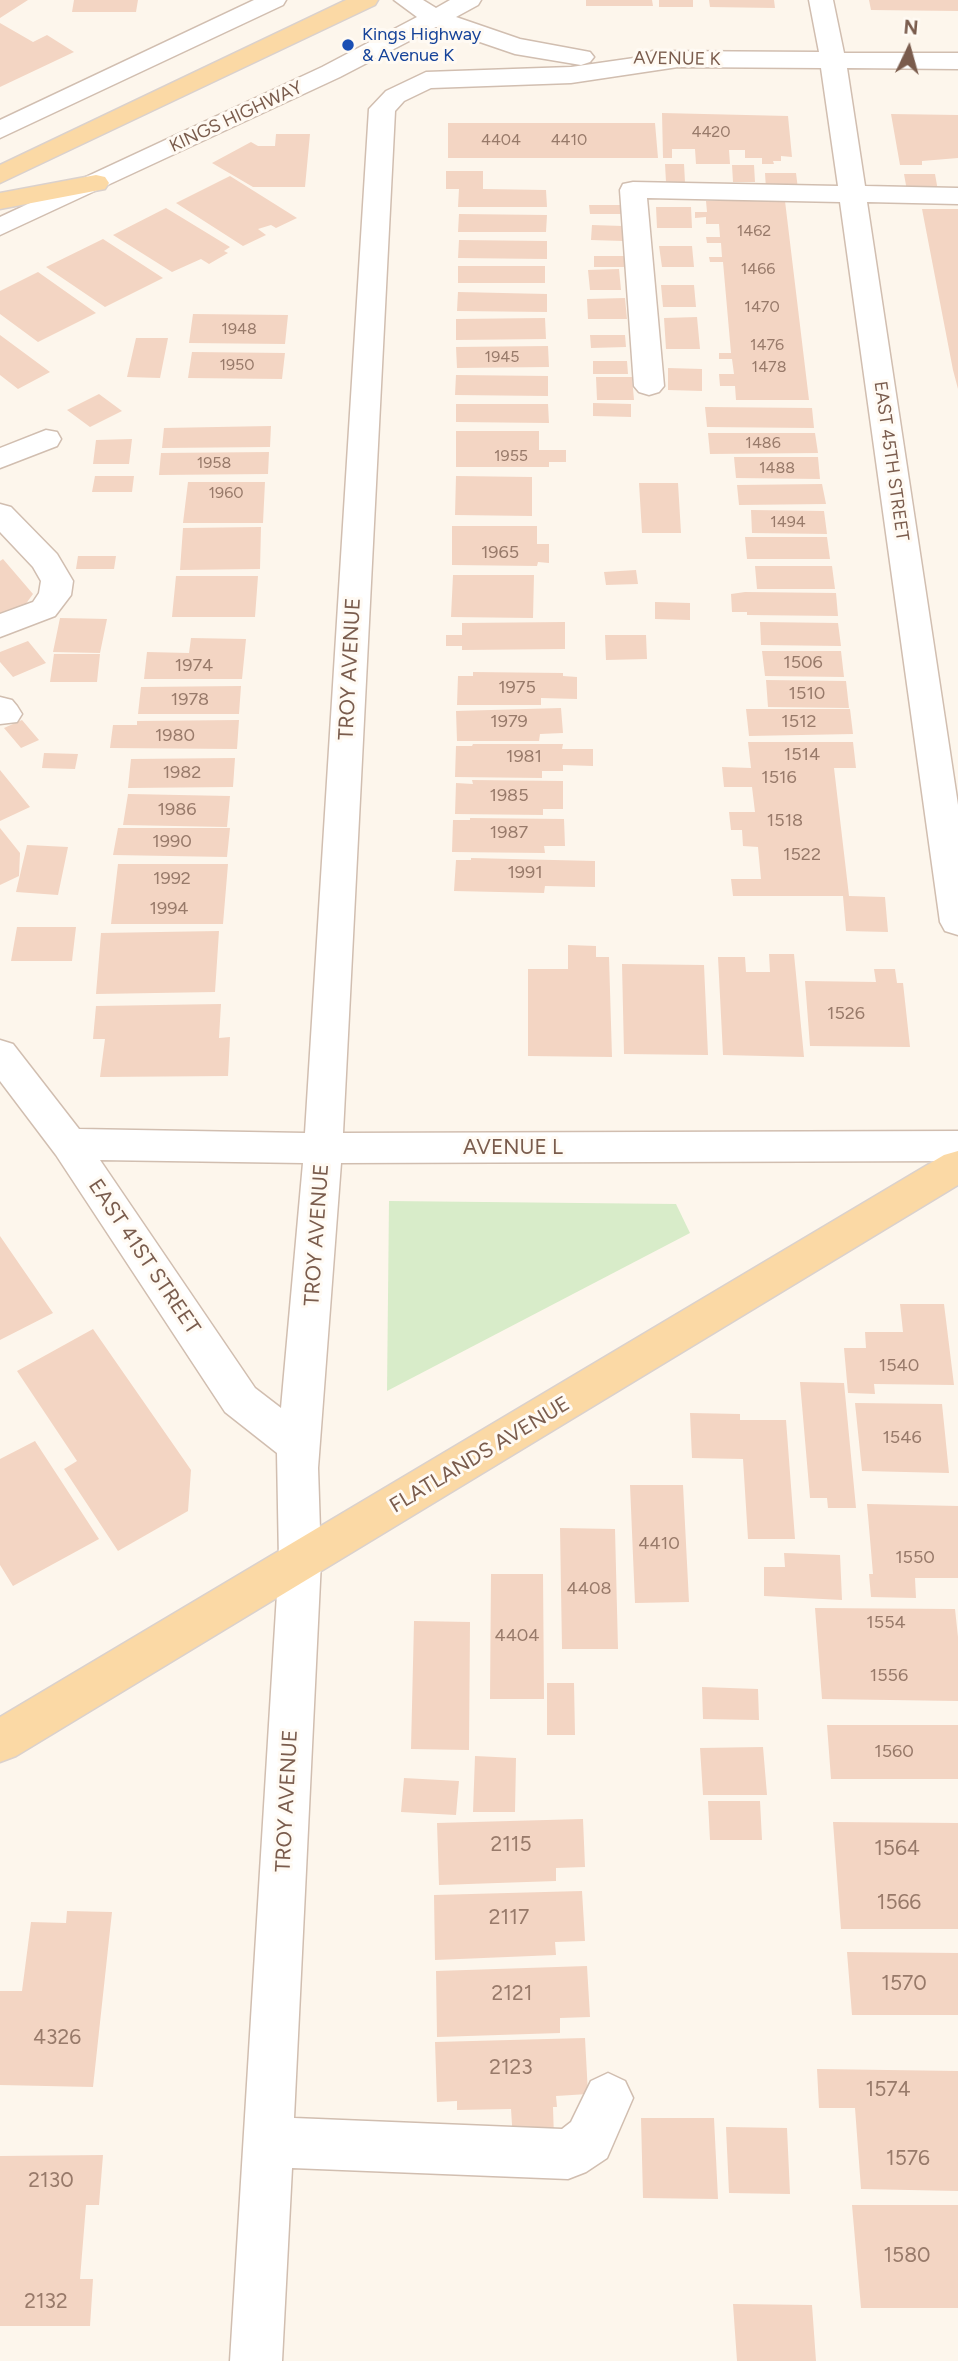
<!DOCTYPE html>
<style>
body{margin:0}
#map{position:relative;width:958px;height:2361px;overflow:hidden;background:#fdf6ec;font-family:Figtree,sans-serif}
canvas{display:block}
.north{position:absolute;left:874px;top:14px;width:70px;height:70px;-webkit-text-stroke:5px #fffaf3;paint-order:stroke;rotate:5deg;font-size:19px;font-weight:700;line-height:28px;text-align:center;color:#7a5c4d}
.north::after{content:'';display:block;margin:auto;width:24px;height:32px;background:#7a5c4d;clip-path:polygon(50% 0,100% 100%,50% 72%,0 100%)}
</style>
<div id="map">
<canvas width="958" height="2361"></canvas>
<div class="north">N</div>
</div>
<script>
const ctx = document.querySelector('canvas').getContext('2d');
ctx.lineJoin = 'round';
function fillPath(path, color) { ctx.fillStyle = color; ctx.fill(path, 'evenodd'); }
const poly = rows => new Path2D(rows.map(r => 'M' + r).join(''));
function strokePath(path, color, width, dash) { ctx.strokeStyle = color; ctx.lineWidth = width; ctx.lineCap = dash ? 'butt' : 'round'; ctx.setLineDash(dash || []); ctx.stroke(path); }
function drawText(font, color, halo, rows, align = 'center') {
  ctx.font = font + ' Figtree,sans-serif'; ctx.lineWidth = 6; ctx.setLineDash([]); ctx.textBaseline = 'middle'; ctx.strokeStyle = halo; ctx.fillStyle = color; for (const [text, x, y, turn = 0] of rows) {
    ctx.save(); ctx.translate(x, y); ctx.rotate((+turn || 0) * Math.PI / 180); ctx.textAlign = isNaN(turn) ? turn : align; if (halo) ctx.strokeText(text, 0, 0); ctx.fillText(text, 0, 0); ctx.restore();
  }
}
const green = poly([
 [389,1201,676,1204,690,1233,387,1391]
]);
const building = poly([
 [0,0,28,0,0,18],
 [74,0,138,0,136,12,72,12],
 [586,0,652,0,653,6,586,6],
 [659,0,693,0,693,7,659,7],
 [709,0,774,0,775,8,710,7],
 [869,0,958,0,958,11,871,10],
 [0,23,33,42,47,35,74,52,0,87],
 [662,113,788,116,792,157,781,156,781,161,773,161,774,164,762,164,762,158,745,158,745,150,729,150,730,164,696,164,695,149,672,149,672,158,663,158],
 [891,114,958,115,958,158,922,161,922,165,900,165],
 [448,123,655,123,658,158,448,158],
 [276,134,310,134,305,187,253,187,212,163,251,142,258,146,275,146],
 [665,164,684,164,685,182,666,182],
 [732,165,754,165,755,182,733,182],
 [446,171,483,171,483,189,546,190,547,207,458,207,459,189,446,189],
 [765,173,796,173,798,189,766,189],
 [904,174,935,174,938,191,907,191],
 [230,176,297,218,276,228,271,225,258,229,266,235,243,246,176,203],
 [706,201,785,201,809,400,736,400,735,386,720,386,719,374,734,374,732,359,719,359,719,353,731,353,723,262,710,262,709,257,722,257,721,243,707,243,706,237,720,237,719,224,706,224,706,217,695,218,695,212,707,212],
 [589,205,621,205,622,214,590,214],
 [656,207,691,207,692,228,657,228],
 [166,208,230,247,224,251,228,253,209,264,201,259,172,272,113,235],
 [922,209,958,209,958,389,953,370],
 [459,214,547,215,546,232,458,232],
 [592,225,623,226,623,241,591,240],
 [103,239,163,278,105,307,46,267],
 [459,240,547,241,547,259,458,258],
 [659,246,692,246,694,267,662,267],
 [594,256,625,256,625,267,594,267],
 [458,266,545,266,545,283,458,283],
 [619,269,621,290,590,290,588,270],
 [38,272,96,313,38,342,0,314,0,291],
 [661,285,694,285,696,307,663,307],
 [458,292,547,294,547,312,457,311],
 [625,298,627,319,588,319,587,299],
 [193,314,288,315,285,344,189,343],
 [697,317,700,349,666,349,664,318],
 [545,318,546,339,456,340,456,319],
 [0,335,50,372,18,389,0,375],
 [590,335,625,335,626,347,591,348],
 [136,338,168,338,160,378,127,377],
 [548,346,549,367,457,368,456,347],
 [192,352,285,353,282,379,188,378],
 [593,361,627,361,628,374,593,374],
 [668,368,702,369,702,391,668,390],
 [456,375,548,376,548,396,455,395],
 [596,377,632,377,634,400,597,400],
 [99,394,122,411,90,427,67,410],
 [593,403,631,404,631,417,593,416],
 [456,404,548,404,549,423,456,422],
 [705,407,812,408,814,428,707,427],
 [271,426,270,447,162,448,164,428],
 [456,431,539,431,539,450,566,450,566,462,549,462,549,467,456,467],
 [708,433,815,433,818,453,710,454],
 [132,439,129,464,93,464,96,440],
 [269,452,268,474,159,475,161,453],
 [734,457,818,457,820,479,736,478],
 [95,476,134,476,132,492,92,492],
 [456,476,532,477,532,516,455,515],
 [188,482,265,482,263,523,183,523],
 [639,483,678,483,681,533,642,533],
 [822,484,826,504,739,505,737,485],
 [751,510,824,511,827,534,752,533],
 [452,526,537,526,537,544,549,544,549,563,538,562,537,566,452,565],
 [261,527,260,569,180,570,183,528],
 [745,537,827,537,830,559,747,559],
 [78,556,116,556,114,569,76,569],
 [3,559,33,594,25,605,0,615,0,561],
 [755,566,832,566,835,589,757,589],
 [636,570,638,584,606,585,604,572],
 [453,575,534,575,533,618,451,617],
 [176,576,258,576,255,617,172,617],
 [745,592,836,593,838,616,747,615,747,612,732,612,731,594],
 [655,602,690,603,690,620,655,619],
 [60,618,107,619,100,653,53,652],
 [565,622,565,649,462,650,462,646,446,646,446,635,462,635,462,623],
 [760,622,838,623,841,646,761,645],
 [605,635,646,635,647,659,606,660],
 [191,638,246,639,242,679,144,679,147,652,189,653],
 [28,641,46,663,13,677,0,662,0,652],
 [762,651,841,651,844,677,765,676],
 [54,654,100,654,97,682,50,682],
 [473,672,563,673,563,676,577,677,577,699,541,698,541,705,457,705,458,676,473,676],
 [766,680,846,681,849,708,768,707],
 [241,686,239,714,138,714,141,687],
 [561,708,563,733,540,734,539,741,457,741,456,711],
 [746,709,850,709,853,734,749,736],
 [22,720,39,740,21,748,4,728],
 [239,720,237,749,110,748,113,725,137,725,137,721],
 [748,742,853,742,856,768,834,768,849,896,885,897,888,932,846,931,843,896,733,896,731,879,761,879,758,847,743,846,742,830,731,830,729,812,755,812,752,787,724,787,722,767,751,768],
 [473,744,563,744,562,749,593,749,593,766,563,765,563,771,542,771,542,778,455,777,456,746,472,746],
 [44,753,78,754,75,769,42,768],
 [235,758,233,787,128,788,131,759],
 [0,770,30,807,0,821],
 [472,780,563,781,563,809,543,809,543,815,455,814,456,783,473,784],
 [128,794,230,796,227,827,123,825],
 [470,818,564,819,565,846,544,846,545,853,452,852,453,820,470,820],
 [0,828,20,853,19,876,0,885],
 [118,828,230,828,227,857,113,855],
 [27,845,68,847,58,895,16,892],
 [471,858,595,861,595,887,545,886,544,893,454,891,456,860,471,860],
 [118,864,228,864,223,924,111,924],
 [17,927,76,927,72,961,11,961],
 [219,931,215,992,96,994,101,933],
 [568,945,596,946,596,957,609,957,612,1057,528,1056,528,969,568,969],
 [769,954,794,954,804,1057,723,1055,718,957,745,957,746,972,770,972],
 [622,964,704,965,708,1055,624,1054],
 [874,969,895,969,897,983,903,983,910,1047,810,1046,805,981,876,982],
 [221,1004,219,1038,230,1037,228,1076,100,1077,105,1039,93,1039,96,1006],
 [0,1236,53,1313,0,1340],
 [900,1304,944,1304,954,1385,874,1384,875,1394,848,1393,844,1348,866,1348,865,1332,903,1332],
 [93,1329,191,1470,188,1511,118,1551,64,1469,77,1461,17,1371],
 [800,1382,844,1383,856,1508,828,1508,827,1498,810,1498],
 [855,1403,942,1404,949,1473,862,1471],
 [690,1413,740,1414,740,1420,786,1420,795,1539,748,1539,743,1459,692,1458],
 [35,1441,99,1539,13,1586,0,1565,0,1459],
 [630,1485,683,1485,689,1602,635,1603],
 [867,1504,958,1506,958,1578,915,1578,916,1598,871,1597,869,1574,873,1574],
 [560,1528,615,1529,618,1649,562,1649],
 [784,1553,840,1555,842,1600,764,1596,764,1567,785,1567],
 [491,1574,543,1574,544,1699,490,1699],
 [815,1608,955,1609,958,1637,958,1701,822,1699],
 [414,1621,470,1622,469,1750,411,1749],
 [547,1683,574,1683,575,1735,547,1735],
 [702,1687,758,1689,759,1720,703,1719],
 [827,1725,958,1725,958,1779,831,1779],
 [763,1747,767,1795,703,1795,700,1748],
 [475,1756,516,1758,515,1812,473,1812],
 [404,1778,459,1781,456,1815,401,1812],
 [708,1801,760,1801,762,1840,710,1840],
 [583,1819,585,1867,556,1868,556,1881,439,1885,437,1823],
 [833,1822,958,1823,958,1929,841,1929],
 [582,1891,585,1941,555,1942,556,1955,435,1960,434,1895],
 [67,1911,112,1912,93,2087,0,2085,0,1991,22,1991,31,1922,66,1923],
 [847,1952,958,1953,958,2015,852,2015],
 [587,1966,590,2017,560,2018,560,2033,437,2037,436,1971],
 [585,2038,588,2094,556,2096,557,2107,553,2107,554,2139,513,2140,511,2109,457,2110,457,2101,437,2102,435,2042],
 [817,2069,958,2071,958,2191,861,2189,855,2108,819,2108],
 [641,2118,714,2118,718,2199,643,2198],
 [726,2127,787,2128,790,2194,729,2193],
 [103,2155,99,2205,86,2205,80,2279,93,2279,90,2326,0,2326,0,2156],
 [852,2205,958,2205,958,2308,861,2308],
 [733,2304,812,2305,816,2361,737,2361]
]);
const minor = poly([
 [254,0,286,0,283,5,0,138,0,120,254,0],
 [394,0,423,0,436,8,450,0,481,0,478,5,456,17,520,39,590,52,594,57,590,62,581,65,515,54,436,27,340,77,0,235,0,217,322,67,417,17,394,0],
 [809,0,833,0,844,53,958,53,958,69,847,68,865,186,958,188,958,204,867,202,958,805,958,935,945,931,940,922,840,202,647,198,664,386,659,392,649,395,639,392,634,386,620,190,623,184,633,182,838,186,821,68,678,67,571,83,431,88,404,101,395,111,343,1133,958,1131,958,1161,341,1163,318,1468,321,1561,294,2118,562,2129,571,2122,591,2081,608,2073,625,2081,633,2098,607,2158,586,2172,568,2179,292,2168,282,2361,230,2361,279,1561,277,1453,225,1412,56,1155,0,1081,0,1040,13,1044,79,1129,305,1133,369,109,386,91,426,72,571,67,641,57,652,51,819,52,809,0],
 [100,1160,303,1163,281,1408,255,1388,100,1160],
 [46,430,57,432,61,439,57,446,0,468,0,448,46,430],
 [0,504,11,507,57,554,73,581,71,595,55,616,0,637,0,614,33,602,39,593,41,581,33,567,0,532,0,504],
 [0,697,12,700,17,706,22,714,17,722,0,724,0,697]
]);
const major = poly([
 [346,0,378,0,375,5,0,183,0,165,346,0],
 [96,175,105,177,109,183,105,189,0,209,0,193,96,175],
 [958,1151,958,1185,16,1756,0,1762,0,1717,944,1155,958,1151]
]);
const markers = [
 [348,45,7,"#1a4fb4"]
];
const farNumbernames = [
 ["4420",711,132],
 ["4404",501,140],
 ["4410",569,140],
 ["1462",754,231],
 ["1466",758,269],
 ["1470",762,307],
 ["1948",239,329],
 ["1476",767,345],
 ["1945",502,357],
 ["1950",237,365],
 ["1478",769,367],
 ["1486",763,443],
 ["1955",511,456],
 ["1958",214,463],
 ["1488",777,468],
 ["1960",226,493],
 ["1494",788,522]
];
const farTransitnames = [
 ["Kings Highway",362,35],
 ["& Avenue K",362,56]
];
const farStreetnames = [
 ["AVENUE K",677,59,1],
 ["KINGS HIGHWAY",236,117,-25],
 ["EAST 45TH STREET",891,461,82]
];
const numberNames = [
 ["1965",500,553],
 ["1506",803,663],
 ["1974",194,666],
 ["1975",517,688],
 ["1510",807,694],
 ["1978",190,700],
 ["1979",509,722],
 ["1512",799,722],
 ["1980",175,736],
 ["1514",802,755],
 ["1981",524,757],
 ["1982",182,773],
 ["1516",779,778],
 ["1985",509,796],
 ["1986",177,810],
 ["1518",785,821],
 ["1987",509,833],
 ["1990",172,842],
 ["1522",802,855],
 ["1991",525,873],
 ["1992",172,879],
 ["1994",169,909],
 ["1526",846,1014],
 ["1540",899,1366],
 ["1546",902,1438],
 ["4410",659,1544],
 ["1550",915,1558],
 ["4408",589,1589],
 ["1554",886,1623],
 ["4404",517,1636],
 ["1556",889,1676],
 ["1560",894,1752]
];
const streetNames = [
 ["TROY AVENUE",350,669,-87],
 ["AVENUE L",513,1148],
 ["TROY AVENUE",317,1235,-86],
 ["EAST 41ST STREET",144,1257,56],
 ["FLATLANDS AVENUE",480,1455,-31],
 ["TROY AVENUE",287,1801,-87]
];
const nearNumbernames = [
 ["2115",511,1845],
 ["1564",897,1849],
 ["1566",899,1903],
 ["2117",509,1918],
 ["1570",904,1984],
 ["2121",512,1994],
 ["4326",57,2038],
 ["2123",511,2068],
 ["1574",888,2090],
 ["1576",908,2159],
 ["2130",51,2181],
 ["1580",907,2256],
 ["2132",46,2302]
];
fillPath(green, '#d8ecc9');
fillPath(building, '#f3d5c3');
strokePath(minor, '#d1beb0', 3);
strokePath(major, '#dad1cd', 3);
fillPath(minor, '#fff');
fillPath(major, '#fbd9a5');
for (const [x, y, r, color] of markers) { const dot = new Path2D(); dot.arc(x, y, r, 0, 2 * Math.PI); ctx.fillStyle = color; ctx.fill(dot); strokePath(dot, '#fffaf3', 2.5); }
drawText('16px', '#987a6a', null, farNumbernames);
drawText('18px', '#164399', '#fffaf3', farTransitnames, 'left');
drawText('18px', '#7a5c4d', '#fffaf3', farStreetnames);
drawText('18px', '#987a6a', null, numberNames);
drawText('21px', '#7a5c4d', '#fffaf3', streetNames);
drawText('21px', '#987a6a', null, nearNumbernames);
</script>
